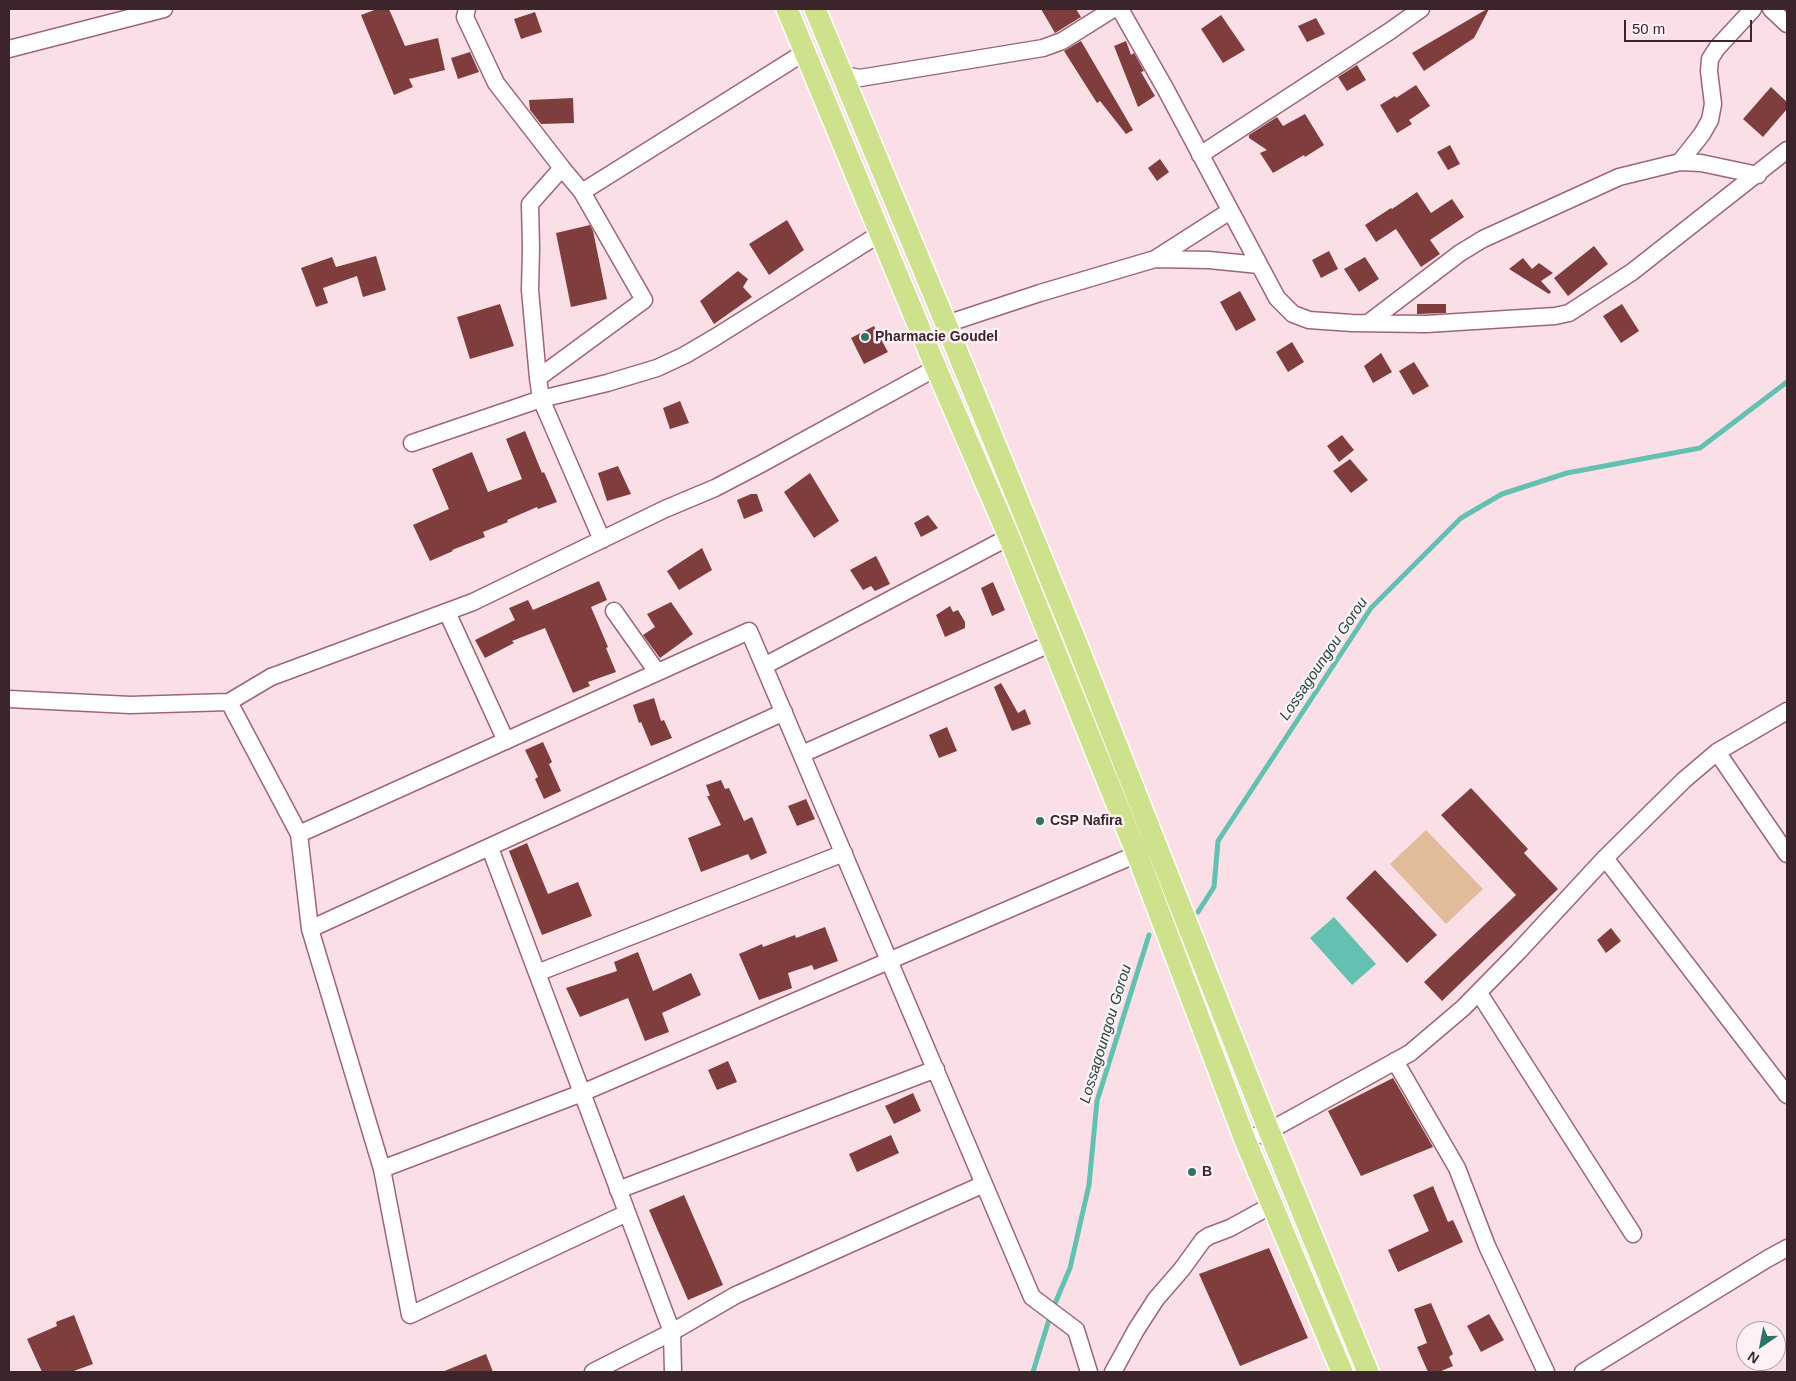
<!DOCTYPE html>
<style>
body{margin:0}
#map{position:relative;width:1796px;height:1381px;overflow:hidden;background:#fae0e6;font-family:Helvetica,sans-serif}
canvas{display:block}
.frame{position:absolute;inset:0;border:10px solid #3b242a;pointer-events:none}
.north{position:absolute;left:1736px;top:1321px;width:50px;height:50px;box-sizing:border-box;background:#fef1f4;border:1px solid #b09fa3;border-radius:50%;rotate:213deg;font-size:14px;font-weight:700;line-height:20px;text-align:center;color:#3b242a}
.north::after{content:'';display:block;margin:auto;width:18px;height:22px;background:#2e7368;clip-path:polygon(50% 0,100% 100%,50% 72%,0 100%)}
.scale{position:absolute;left:1624px;top:20px;width:128px;height:22px;box-sizing:border-box;border:2px solid #3b242a;border-top:0;padding-left:6px;font-size:15px;line-height:18px;white-space:nowrap;color:#3b242a;-webkit-text-stroke:4px #fef1f4;paint-order:stroke}
</style>
<div id="map">
<canvas width="1796" height="1381"></canvas>
<div class="frame"></div>
<div class="north">N</div>
<div class="scale">50 m</div>
</div>
<script>
const ctx = document.querySelector('canvas').getContext('2d');
ctx.lineJoin = 'round';
function fillPath(path, color) { ctx.fillStyle = color; ctx.fill(path, 'evenodd'); }
const poly = rows => new Path2D(rows.map(r => 'M' + r).join(''));
function strokePath(path, color, width, dash) { ctx.strokeStyle = color; ctx.lineWidth = width; ctx.lineCap = dash ? 'butt' : 'round'; ctx.setLineDash(dash || []); ctx.stroke(path); }
function drawText(font, color, halo, rows, align = 'center') {
  ctx.font = font + ' Helvetica,sans-serif'; ctx.lineWidth = 5; ctx.setLineDash([]); ctx.textBaseline = 'middle'; ctx.strokeStyle = halo; ctx.fillStyle = color; for (const [text, x, y, turn = 0] of rows) {
    ctx.save(); ctx.translate(x, y); ctx.rotate((+turn || 0) * Math.PI / 180); ctx.textAlign = isNaN(turn) ? turn : align; if (halo) ctx.strokeText(text, 0, 0); ctx.fillText(text, 0, 0); ctx.restore();
  }
}
const green = poly([
 [1426,830,1483,889,1446,924,1390,864]
]);
const water = poly([
 [1334,917,1376,964,1352,985,1310,938]
]);
const stream = poly([
 [1198,912,1214,887,1218,841,1371,608,1461,518,1502,494,1567,473,1700,448,1787,382],
 [1033,1372,1051,1313,1070,1268,1089,1185,1097,1101,1149,935]
]);
const building = poly([
 [377,9,389,9,405,46,438,38,445,70,409,79,413,87,394,95,361,15],
 [1041,9,1076,9,1081,17,1055,33],
 [1487,9,1489,9,1474,38,1424,71,1412,53],
 [535,12,542,32,521,39,514,19],
 [1221,15,1245,50,1223,63,1201,29],
 [1316,18,1325,34,1307,42,1298,26],
 [1081,41,1133,130,1126,134,1100,101,1097,103,1064,51],
 [1126,41,1131,55,1134,53,1144,71,1141,72,1155,96,1138,107,1114,46],
 [470,52,479,72,458,79,451,58],
 [1357,65,1366,80,1347,91,1338,77],
 [1416,85,1430,106,1409,120,1412,124,1397,133,1380,105,1395,96,1396,98],
 [1771,87,1787,102,1787,109,1763,137,1743,119],
 [573,98,574,123,541,124,530,110,529,100],
 [1305,114,1324,145,1305,157,1304,155,1273,173,1260,153,1267,150,1249,138,1249,135,1277,117,1283,126],
 [1450,145,1460,164,1448,170,1437,152],
 [1160,159,1169,172,1157,181,1148,168],
 [1417,192,1431,213,1452,199,1464,217,1430,240,1440,254,1421,267,1396,229,1376,242,1365,225,1391,208,1392,209],
 [787,220,804,250,769,275,749,244],
 [590,225,593,231,607,299,571,307,556,233],
 [1594,246,1608,264,1568,296,1554,278],
 [1329,251,1338,269,1321,278,1312,260],
 [376,256,386,290,363,297,357,276,323,288,328,303,316,307,301,268,332,257,336,267],
 [1365,257,1379,279,1359,292,1344,269],
 [1523,258,1532,269,1539,263,1553,273,1541,281,1551,292,1549,294,1509,269],
 [738,271,748,279,743,287,752,297,714,324,700,301],
 [1240,291,1256,320,1236,331,1220,302],
 [500,304,514,346,470,359,457,317],
 [1417,304,1446,304,1446,313,1417,314],
 [1622,304,1639,331,1621,343,1603,316],
 [874,326,888,352,864,364,851,338],
 [1292,342,1304,362,1288,372,1276,352],
 [1381,353,1392,372,1373,383,1364,366],
 [1414,362,1429,386,1413,395,1399,371],
 [680,401,689,423,670,429,663,408],
 [525,431,542,473,544,472,557,502,538,509,537,507,507,520,508,522,483,532,485,537,452,550,453,551,430,561,413,525,449,509,432,469,472,452,488,492,522,479,506,439],
 [1342,435,1354,450,1339,462,1327,446],
 [1350,459,1368,480,1351,493,1333,471],
 [618,466,631,494,607,501,598,473],
 [810,473,839,521,814,538,784,492],
 [751,494,757,494,763,511,744,519,737,500],
 [928,515,938,528,921,537,914,523],
 [702,548,712,570,679,590,667,571],
 [876,556,890,584,875,591,871,586,863,590,850,570],
 [599,581,607,600,591,607,608,647,606,648,616,672,588,682,590,686,573,693,545,628,512,641,514,643,485,658,475,640,515,620,509,608,528,600,533,610],
 [993,582,1005,610,992,616,981,588],
 [671,602,693,634,660,658,643,635,655,627,647,614],
 [950,606,953,612,958,610,965,622,965,628,945,637,936,615],
 [1001,683,1018,713,1025,709,1031,724,1012,731,994,687],
 [654,698,661,721,664,720,672,738,651,746,641,722,639,723,633,705],
 [947,727,957,751,939,758,929,735],
 [543,742,552,762,549,764,561,791,544,799,535,779,538,777,525,750],
 [721,780,725,789,729,788,744,821,752,817,767,853,751,860,748,854,701,872,688,838,721,825,707,796,710,796,706,785],
 [1471,788,1528,849,1524,853,1558,889,1442,1001,1424,982,1516,895,1441,815],
 [806,799,815,819,797,826,788,806],
 [527,843,548,894,578,882,592,916,542,935,509,851],
 [1375,870,1437,935,1407,963,1346,898],
 [825,927,838,961,814,970,812,965,788,973,792,988,759,1000,739,954,762,944,763,947,795,935,796,938],
 [1611,928,1621,941,1606,953,1597,940],
 [638,952,653,991,691,973,701,995,662,1013,669,1032,645,1041,628,998,580,1017,566,988,617,971,614,962],
 [728,1061,737,1082,717,1090,708,1070],
 [1393,1078,1433,1147,1361,1176,1328,1111],
 [913,1093,921,1111,894,1124,885,1106],
 [891,1135,899,1153,857,1172,849,1154],
 [1433,1186,1448,1222,1453,1220,1463,1242,1398,1272,1388,1250,1429,1231,1413,1195],
 [684,1195,723,1285,688,1300,649,1210],
 [1269,1248,1308,1338,1240,1366,1199,1274],
 [1431,1303,1453,1354,1449,1357,1453,1366,1439,1372,1428,1372,1417,1347,1427,1343,1414,1309],
 [1489,1314,1504,1340,1481,1352,1467,1326],
 [74,1315,93,1364,71,1372,42,1372,27,1339,57,1326,56,1322],
 [486,1354,493,1372,442,1372]
]);
const minor = poly([
 [467,9,465,17,496,83,562,168,582,192,644,300,538,378],
 [1120,9,1165,88,1277,298,1293,314,1309,320,1352,323,1426,324,1555,316,1569,313,1632,272,1787,150],
 [1771,9,1787,24],
 [9,49,164,9],
 [843,75,860,78,1043,48,1062,41,1113,9],
 [1200,155,1390,31,1421,9],
 [1680,162,1702,134,1710,120,1713,104,1709,71,1710,59,1717,48,1753,9],
 [562,168,530,204,531,248,530,290,538,378,541,399,602,540],
 [582,192,805,52],
 [1155,259,1230,211],
 [1368,323,1460,253,1483,239,1619,177,1680,162,1701,163,1758,175],
 [946,324,1040,293,1155,259,1209,260,1259,265],
 [412,443,541,399,607,383,657,368,685,355,714,338,881,233],
 [614,611,657,672],
 [447,612,506,741],
 [764,666,1009,537],
 [9,699,130,705,229,702,271,677,473,602,665,509,715,488,761,464,936,368],
 [229,702,299,834,310,929,382,1169,410,1315,627,1213],
 [1717,752,1787,854],
 [802,754,1052,643],
 [299,834,749,631,1032,1297,1076,1330,1089,1372],
 [490,848,672,1332,673,1372],
 [1605,858,1787,1095],
 [310,929,784,712],
 [537,973,844,853],
 [1479,993,1633,1234],
 [1395,1061,1457,1168,1487,1246,1546,1372],
 [1245,1140,1269,1131,1410,1053,1463,1008,1518,952,1605,858,1684,780,1717,752,1787,711],
 [382,1169,582,1093,1137,854],
 [618,1190,936,1069],
 [593,1372,672,1332,736,1295,984,1184],
 [1113,1372,1136,1330,1156,1299,1182,1269,1203,1240,1209,1236,1230,1228,1272,1205],
 [1583,1372,1767,1259,1787,1248]
]);
const major = poly([
 [787,9,936,368,1009,537,1137,854,1245,1140,1342,1372],
 [815,9,946,324,1074,637,1269,1131,1368,1372]
]);
const markers = [
 [865,337,5,"#2e7368"],
 [1040,821,5,"#2e7368"],
 [1192,1172,5,"#2e7368"]
];
const poiNames = [
 ["Pharmacie Goudel",875,337],
 ["CSP Nafira",1050,821],
 ["B",1202,1172]
];
const waterNames = [
 ["Lossagoungou Gorou",1324,659,-56],
 ["Lossagoungou Gorou",1106,1034,-73]
];
fillPath(green, '#e2bb9a');
fillPath(water, '#64c1b1');
strokePath(stream, '#64c1b1', 5);
fillPath(building, '#7f3d3d');
strokePath(minor, '#9c6675', 19);
strokePath(major, '#fff', 24);
strokePath(minor, '#fff', 16);
strokePath(major, '#cee18c', 21);
for (const [x, y, r, color] of markers) { const dot = new Path2D(); dot.arc(x, y, r, 0, 2 * Math.PI); ctx.fillStyle = color; ctx.fill(dot); strokePath(dot, '#fef1f4', 2); }
drawText('bold 14px', '#3b242a', '#fef1f4', poiNames, 'left');
drawText('italic 15px', '#1d4740', '#fef1f4', waterNames);
</script>
